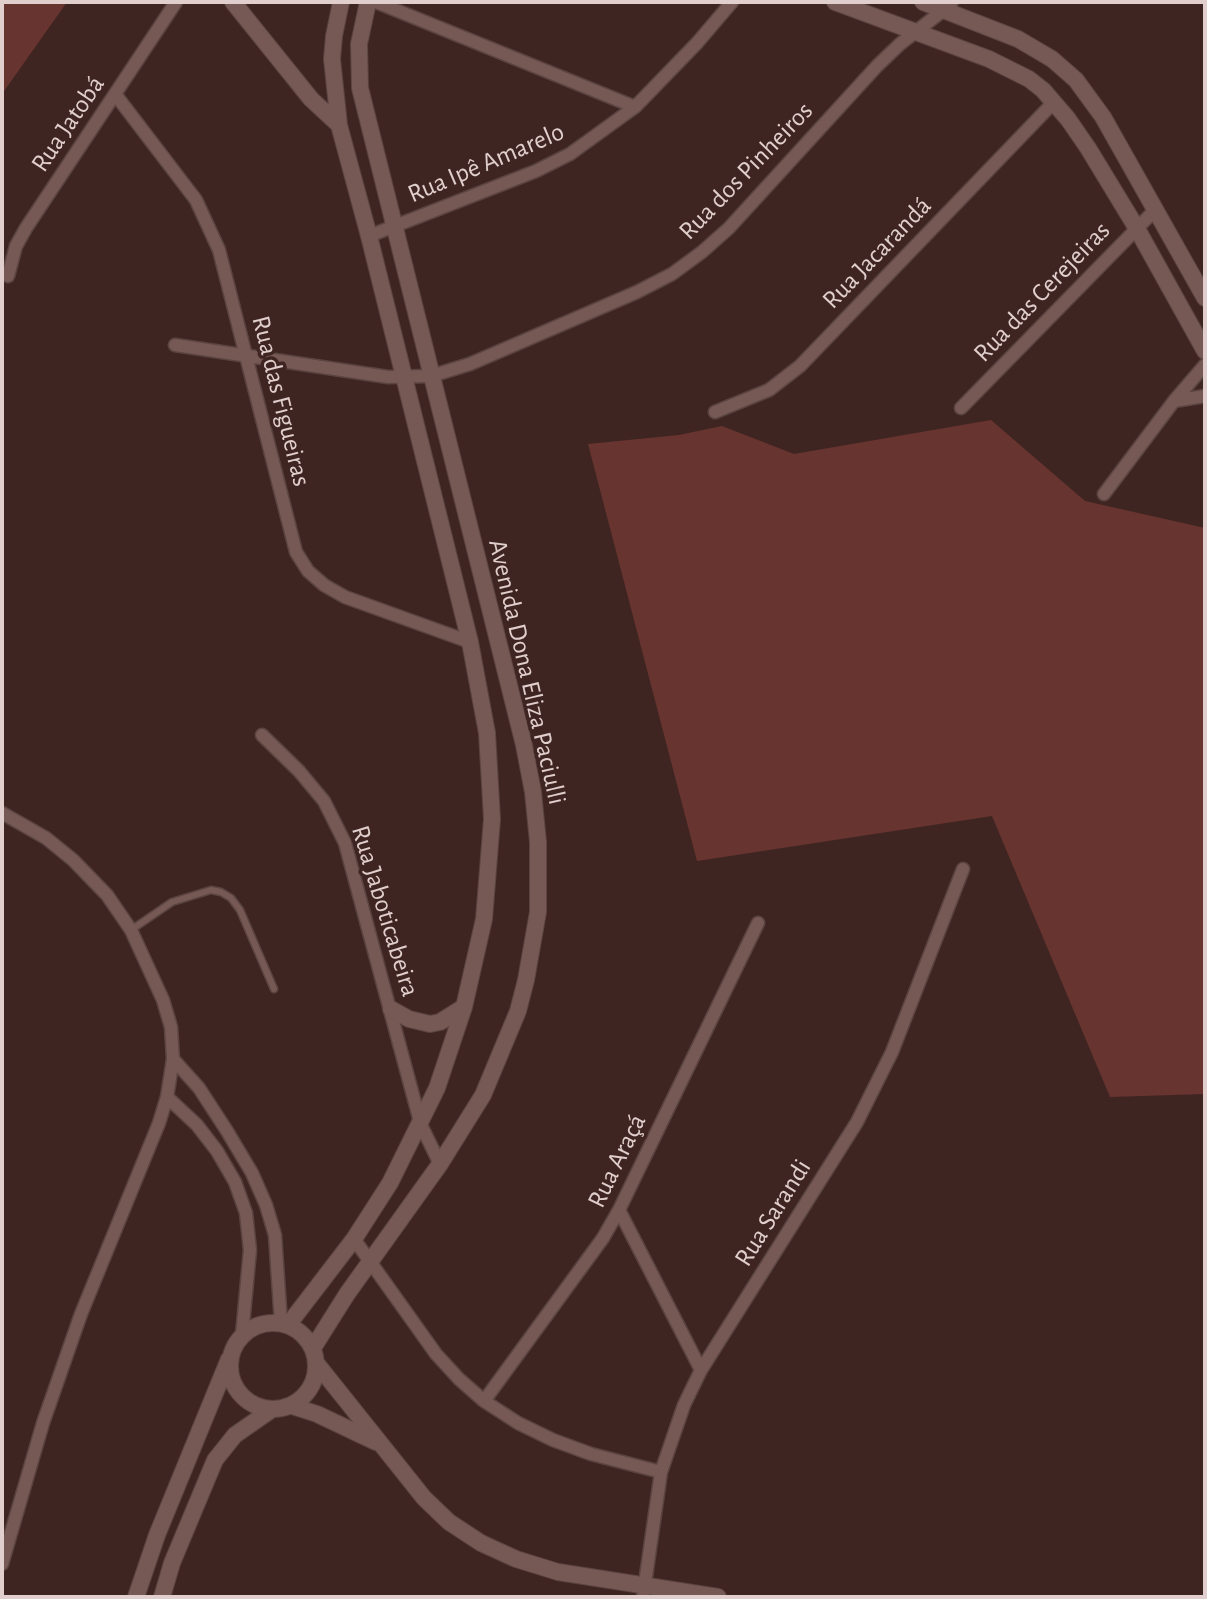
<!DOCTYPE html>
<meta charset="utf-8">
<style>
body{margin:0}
#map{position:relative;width:1207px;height:1599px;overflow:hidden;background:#3f2522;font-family:"Alegreya Sans",sans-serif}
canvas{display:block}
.frame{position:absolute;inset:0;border:4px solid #e1cfcd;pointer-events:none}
</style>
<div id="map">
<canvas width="1207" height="1599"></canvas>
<div class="frame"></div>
</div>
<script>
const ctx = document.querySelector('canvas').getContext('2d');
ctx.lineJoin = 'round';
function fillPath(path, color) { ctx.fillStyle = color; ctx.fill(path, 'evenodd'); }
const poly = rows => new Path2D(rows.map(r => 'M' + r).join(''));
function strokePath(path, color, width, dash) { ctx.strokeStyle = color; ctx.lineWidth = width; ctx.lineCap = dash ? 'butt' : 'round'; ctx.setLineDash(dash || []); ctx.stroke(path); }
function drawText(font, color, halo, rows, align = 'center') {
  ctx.font = font + ' "Alegreya Sans",sans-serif'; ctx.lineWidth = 7; ctx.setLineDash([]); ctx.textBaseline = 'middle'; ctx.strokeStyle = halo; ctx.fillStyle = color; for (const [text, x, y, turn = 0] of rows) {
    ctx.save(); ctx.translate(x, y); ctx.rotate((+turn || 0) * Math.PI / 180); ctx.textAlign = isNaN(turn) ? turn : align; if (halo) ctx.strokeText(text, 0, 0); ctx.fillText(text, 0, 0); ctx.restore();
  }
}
const green = poly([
 [2,2,67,2,2,94],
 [991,420,1085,501,1205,528,1205,1094,1110,1097,992,816,697,861,588,444,679,435,722,426,794,454]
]);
const service = poly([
 [131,930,172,902,211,890,221,892,231,898,240,910,274,989]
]);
const minor = poly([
 [376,2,635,107],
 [115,94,196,200,219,250,296,552,308,571,324,585,345,597,470,642],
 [369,236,536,171,570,154,635,107,697,43,732,2],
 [8,276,16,246,26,228,176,2],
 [175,345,388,377,431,376,470,364,637,292,672,274,702,252,729,228,877,66,900,44,945,9,952,2],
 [1174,401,1205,396],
 [961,408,1156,209],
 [715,412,769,390,800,366,1054,102],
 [1104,494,1174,401,1205,365],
 [262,735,299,771,324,801,345,843,421,1125,440,1164],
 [2,813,46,838,73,860,107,895,131,930,163,1000,171,1027,173,1059,167,1097,159,1123,81,1314,43,1423,2,1564],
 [173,1059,199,1088,227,1131,252,1173,266,1205,275,1235,281,1323],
 [167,1097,197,1125,217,1151,235,1182,246,1213,250,1250,242,1335],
 [619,1210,701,1370],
 [354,1239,436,1354,459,1379,484,1401,518,1423,553,1440,591,1454,661,1472],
 [484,1401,603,1238,619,1210,758,923],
 [643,1597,661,1472,684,1405,701,1370,857,1122,892,1052,963,869]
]);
const tertiary = poly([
 [233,2,311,99,339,125],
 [835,2,989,59,1029,79,1043,90,1068,119,1088,148,1136,227,1205,351],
 [923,2,1018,39,1052,59,1076,80,1103,117,1205,298],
 [391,1009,409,1019,430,1024,440,1022,464,1007],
 '230 1366a43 43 0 1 1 86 0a43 43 0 1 1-86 0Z',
 [288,1325,354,1239,390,1183,437,1088,464,1007,484,919,492,819,487,733,470,642,369,236,339,125,332,59,334,36,341,2],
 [313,1348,347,1294,440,1164,483,1095,518,1011,526,980,538,912,538,842,533,792,524,745,360,88,359,44,368,2],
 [317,1364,424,1498,449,1522,481,1543,516,1559,558,1572,718,1597],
 [292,1406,317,1414,376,1442],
 [136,1597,157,1535,229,1359],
 [162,1597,172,1563,215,1460,235,1435,271,1410]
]);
const streetNames = [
 ["Rua Jatobá",68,124,-56],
 ["Rua Ipê Amarelo",486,163,-23],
 ["Rua dos Pinheiros",746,171,-46],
 ["Rua Jacarandá",877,253,-46],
 ["Rua das Cerejeiras",1042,292,-46],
 ["Rua das Figueiras",281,401,76],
 ["Avenida Dona Eliza Paciulli",527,672,77],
 ["Rua Jaboticabeira",385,911,73],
 ["Rua Araçá",617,1161,-64],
 ["Rua Sarandi",773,1213,-58]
];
fillPath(green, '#68342f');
strokePath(service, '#5a4441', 9);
strokePath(minor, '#5a4441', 15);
strokePath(tertiary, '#5a4441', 18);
strokePath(service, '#765854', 6);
strokePath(minor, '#765854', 12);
strokePath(tertiary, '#765854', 16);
drawText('26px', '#e1cfcd', '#3f2522', streetNames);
</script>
